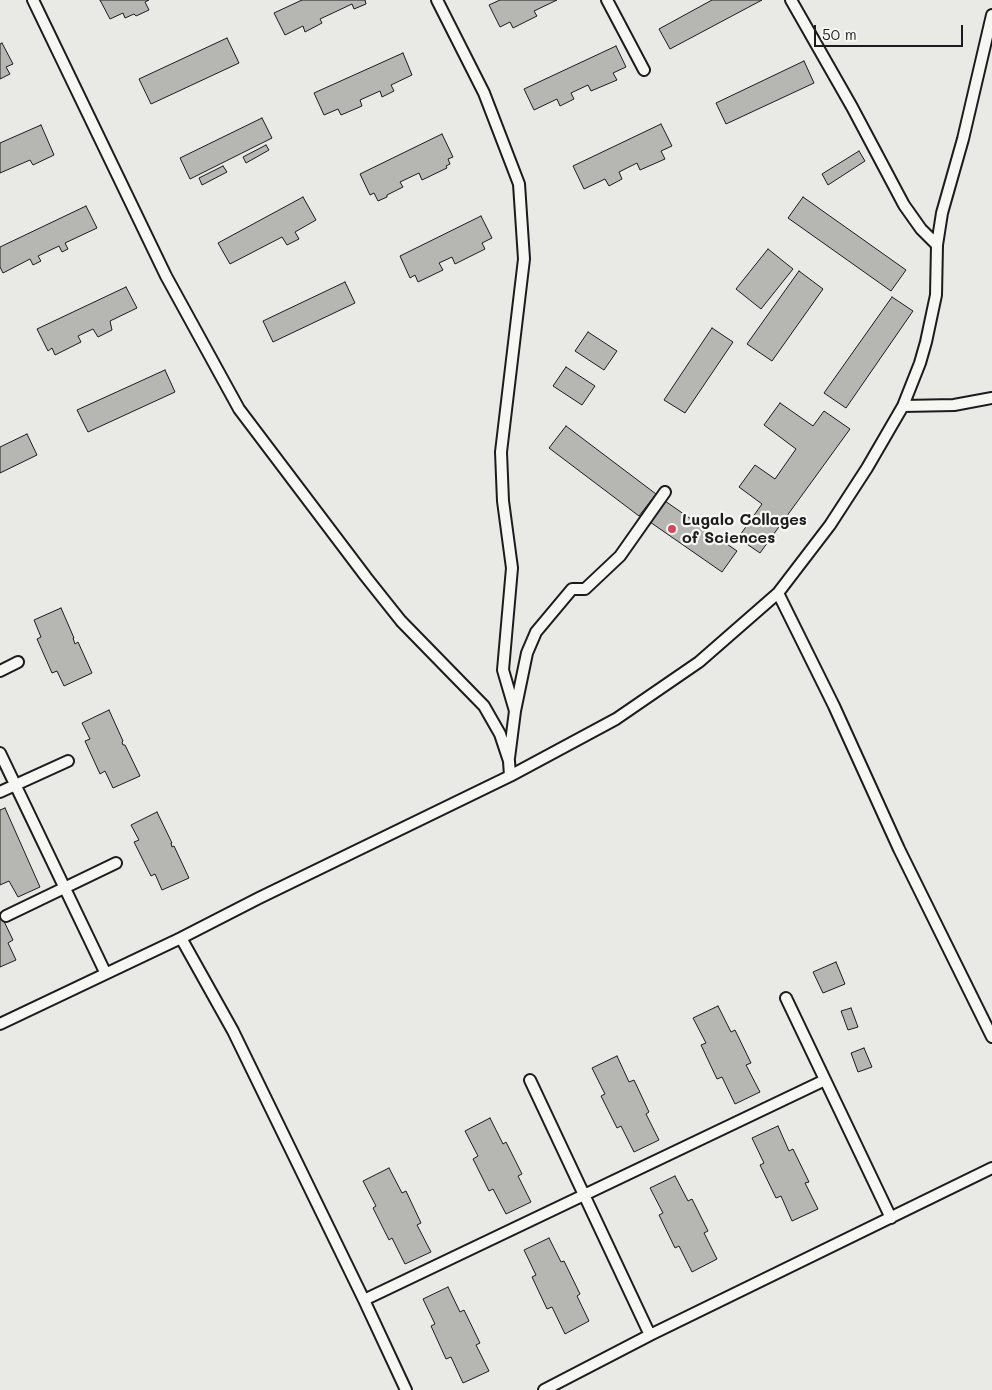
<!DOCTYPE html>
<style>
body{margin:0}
#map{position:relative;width:992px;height:1390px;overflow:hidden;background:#e9e9e5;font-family:Mali,sans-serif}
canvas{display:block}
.scale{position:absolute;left:814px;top:25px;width:149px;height:22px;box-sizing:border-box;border:2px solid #1c1c1c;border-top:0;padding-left:6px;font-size:15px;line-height:18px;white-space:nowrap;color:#1c1c1c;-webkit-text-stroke:4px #f6f6f2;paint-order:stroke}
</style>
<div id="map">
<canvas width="992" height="1390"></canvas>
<div class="scale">50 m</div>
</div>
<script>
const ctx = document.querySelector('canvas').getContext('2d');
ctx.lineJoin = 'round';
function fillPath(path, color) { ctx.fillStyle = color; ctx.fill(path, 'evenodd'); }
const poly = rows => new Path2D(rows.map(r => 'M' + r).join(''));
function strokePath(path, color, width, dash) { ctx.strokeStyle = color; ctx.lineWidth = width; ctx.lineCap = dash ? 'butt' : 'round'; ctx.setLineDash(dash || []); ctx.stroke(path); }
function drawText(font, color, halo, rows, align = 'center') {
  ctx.font = font + ' Mali,sans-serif'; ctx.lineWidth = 4.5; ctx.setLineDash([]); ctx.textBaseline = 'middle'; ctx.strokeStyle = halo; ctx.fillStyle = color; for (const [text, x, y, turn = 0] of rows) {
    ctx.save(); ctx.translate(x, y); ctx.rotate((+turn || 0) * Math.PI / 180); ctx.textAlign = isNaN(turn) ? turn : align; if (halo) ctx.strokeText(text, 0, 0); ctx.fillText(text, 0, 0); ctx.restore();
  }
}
const building = poly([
 [100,0,149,0,145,2,149,10,136,16,134,14,125,18,123,13,110,19,100,0],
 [302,0,365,0,366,4,354,9,352,4,320,19,322,23,305,32,303,26,285,35,274,13,302,0],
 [500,0,557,0,534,11,537,16,513,28,510,22,500,27,489,5,500,0],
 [712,0,762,0,670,49,659,29,712,0],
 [227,38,239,63,151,104,139,79,227,38],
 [2,43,13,64,6,67,10,74,0,79,0,44,2,43],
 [616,46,626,67,613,73,617,80,591,91,588,85,571,93,574,99,560,106,557,99,534,110,524,89,616,46],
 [403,53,412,75,391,85,394,91,382,97,380,91,360,100,362,106,341,115,338,109,324,115,314,93,403,53],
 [804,61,814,83,726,124,716,103,804,61],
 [262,118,272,138,190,179,180,158,262,118],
 [661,124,672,146,661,151,665,159,640,170,637,163,619,172,622,179,609,186,605,179,584,189,573,166,661,124],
 [41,125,54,155,33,165,30,160,0,173,0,143,41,125],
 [442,134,453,157,448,159,450,164,446,166,447,168,422,180,419,173,400,182,403,187,387,195,387,197,378,201,374,193,370,195,360,174,442,134],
 [266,145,269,150,246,163,243,157,266,145],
 [859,151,865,161,828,185,822,174,859,151],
 [223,166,227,172,202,185,199,178,223,166],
 [303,197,316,220,295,232,299,239,287,245,282,237,230,264,218,243,303,197],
 [803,197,906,270,891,291,788,218,803,197],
 [86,206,97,228,65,243,68,249,62,252,59,246,38,256,41,261,33,265,30,259,3,273,0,267,0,247,86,206],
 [481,216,492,238,482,243,485,249,455,264,452,257,439,263,443,270,418,282,415,275,410,278,400,256,481,216],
 [768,249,793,269,761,309,736,289,768,249],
 [799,271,823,289,772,361,747,344,799,271],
 [345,282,355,303,273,342,263,321,345,282],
 [126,287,137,308,110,321,112,330,98,337,93,329,78,336,81,342,55,355,52,348,48,351,37,329,126,287],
 [892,297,913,311,846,408,824,393,892,297],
 [712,328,733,342,685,413,664,400,712,328],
 [588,332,617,351,604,370,575,351,588,332],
 [566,367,595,386,582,405,553,386,566,367],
 [165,370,175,392,88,432,77,410,165,370],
 [780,403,813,426,824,411,850,429,760,553,738,538,762,504,739,487,755,465,775,479,796,449,764,425,780,403],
 [566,426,656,494,639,516,549,448,566,426],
 [27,434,37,455,0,473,0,447,27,434],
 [665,501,737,551,722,572,650,522,665,501],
 [61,608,74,638,73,638,75,644,78,642,92,673,64,686,57,671,52,673,37,639,41,637,34,620,61,608],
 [109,710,123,741,122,742,123,745,125,745,140,776,113,788,105,771,100,774,85,741,90,739,82,723,109,710],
 [5,808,40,887,18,897,9,881,0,885,0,810,5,808],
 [157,812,172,843,171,843,172,847,174,846,189,878,162,890,155,874,151,876,134,842,139,840,131,825,157,812],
 [0,913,13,940,8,943,16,960,0,967,0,913],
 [836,962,845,984,823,993,813,972,836,962],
 [718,1006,731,1032,735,1030,751,1063,746,1065,760,1092,735,1104,722,1077,717,1079,701,1045,706,1043,693,1018,718,1006],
 [851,1008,858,1027,848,1030,841,1011,851,1008],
 [864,1048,872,1067,858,1072,851,1053,864,1048],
 [617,1056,629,1082,634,1080,649,1112,646,1114,659,1140,634,1152,621,1126,617,1128,601,1096,605,1094,592,1068,617,1056],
 [490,1118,503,1144,506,1142,522,1174,518,1176,531,1202,506,1214,493,1189,489,1191,473,1159,478,1156,465,1131,490,1118],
 [778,1126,789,1151,793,1149,809,1182,805,1183,818,1209,792,1221,781,1196,776,1198,760,1165,764,1163,752,1138,778,1126],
 [389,1168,402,1193,406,1191,421,1223,417,1225,431,1252,405,1264,392,1238,389,1240,373,1208,376,1206,363,1181,389,1168],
 [675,1176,688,1201,692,1199,708,1231,704,1233,717,1259,692,1272,679,1246,675,1248,659,1215,663,1213,650,1188,675,1176],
 [549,1238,561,1262,564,1261,580,1294,577,1296,589,1321,565,1334,552,1307,547,1309,532,1277,536,1275,524,1250,549,1238],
 [448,1287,460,1312,464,1310,480,1343,476,1345,489,1371,463,1383,451,1357,446,1359,431,1326,435,1324,423,1299,448,1287]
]);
const lane = poly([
 [33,0,166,276,239,409,366,577,401,621,484,706,500,734,509,761,510,776],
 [437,0,484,93,519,184,524,259,501,452,503,501,512,568,503,670,515,711],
 [607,0,644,70],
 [791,0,852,107,904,205,921,229,937,245],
 [903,406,954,405,992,398],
 [778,593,834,706,899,849,992,1037],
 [0,671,18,662],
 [0,753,105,972],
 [509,758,515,711,527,653,536,632,572,589,585,589,620,556,665,492],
 [0,792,68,761],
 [6,916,116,863],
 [181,938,233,1031,364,1300,406,1390],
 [786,998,891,1218],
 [0,1024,181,938,259,898,510,776,616,719,699,662,778,593,830,525,867,468,903,406,920,363,926,342,936,295,937,245,942,213,963,139,992,15],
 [530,1080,650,1335],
 [364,1300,825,1080],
 [544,1390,650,1335,992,1168]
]);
const markers = [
 [672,529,5,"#d1495b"]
];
const poiNames = [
 ["Lugalo Collages",682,520],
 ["of Sciences",682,538]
];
fillPath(building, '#b6b6b3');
strokePath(building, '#1c1c1c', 1);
strokePath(lane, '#1c1c1c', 14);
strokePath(lane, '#f6f6f2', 10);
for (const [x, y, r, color] of markers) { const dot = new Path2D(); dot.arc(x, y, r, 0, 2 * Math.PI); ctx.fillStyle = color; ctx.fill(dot); strokePath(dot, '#f6f6f2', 2); }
drawText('bold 16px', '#1c1c1c', '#f6f6f2', poiNames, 'left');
</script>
